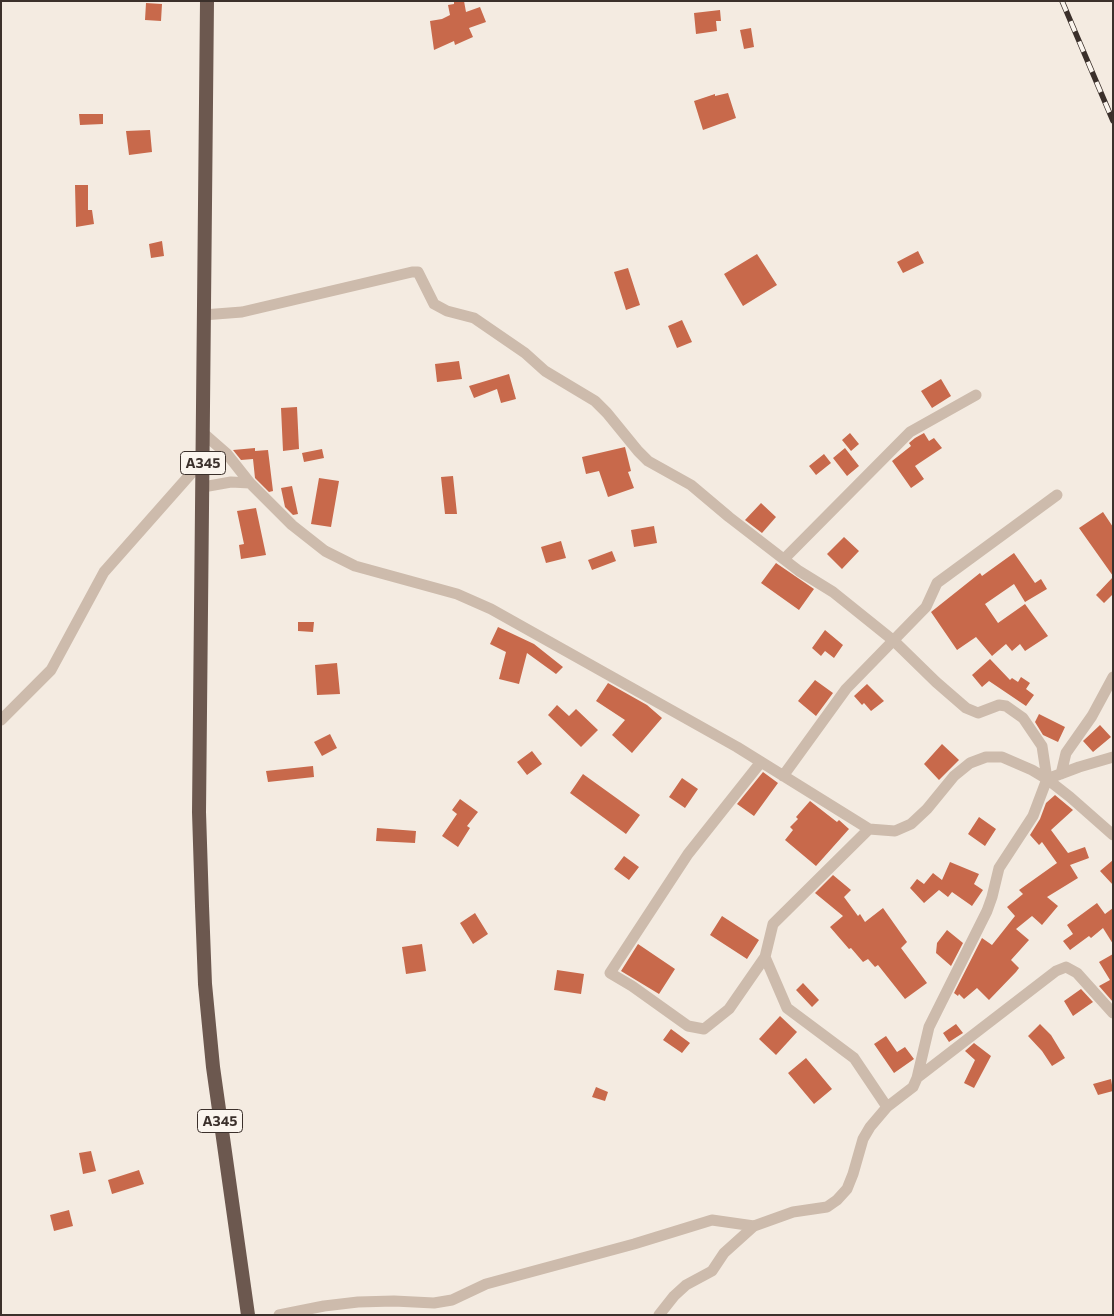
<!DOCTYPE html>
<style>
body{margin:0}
#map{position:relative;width:1114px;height:1316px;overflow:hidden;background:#f4ebe1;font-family:Commissioner,sans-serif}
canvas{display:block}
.frame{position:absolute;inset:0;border:2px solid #3b302b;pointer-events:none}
</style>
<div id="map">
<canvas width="1114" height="1316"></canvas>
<div class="frame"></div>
</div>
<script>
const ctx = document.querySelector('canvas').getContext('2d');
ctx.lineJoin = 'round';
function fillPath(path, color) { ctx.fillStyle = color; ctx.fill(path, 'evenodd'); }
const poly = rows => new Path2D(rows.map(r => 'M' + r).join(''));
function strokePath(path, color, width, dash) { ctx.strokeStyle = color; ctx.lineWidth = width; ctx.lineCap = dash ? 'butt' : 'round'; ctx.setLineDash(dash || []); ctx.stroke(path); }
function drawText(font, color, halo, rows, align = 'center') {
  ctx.font = font + ' Commissioner,sans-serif'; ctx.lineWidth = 4.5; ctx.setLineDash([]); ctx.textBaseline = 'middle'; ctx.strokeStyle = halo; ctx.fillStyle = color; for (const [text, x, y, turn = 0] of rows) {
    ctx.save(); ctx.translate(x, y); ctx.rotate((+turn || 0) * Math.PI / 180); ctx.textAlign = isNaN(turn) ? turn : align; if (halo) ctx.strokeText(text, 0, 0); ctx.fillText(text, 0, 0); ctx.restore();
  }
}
const building = poly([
 [454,1,464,1,466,12,480,7,486,22,469,28,473,37,455,45,454,41,434,50,430,21,442,19,450,15,448,5,454,4],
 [146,3,162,4,161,21,145,20],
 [720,10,721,21,716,21,717,31,696,34,694,13],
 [751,28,754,47,744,49,740,30],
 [728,93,736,118,703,130,694,101,715,94,715,96],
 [79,114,103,114,103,124,80,125],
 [150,130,152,152,129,155,126,131],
 [75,185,88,185,88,210,92,210,94,224,76,227],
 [162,241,164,256,151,258,149,244],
 [918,251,924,263,903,273,897,262],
 [757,254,777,285,743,306,724,274],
 [628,268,640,305,626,310,614,272],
 [682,320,692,342,677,348,668,326],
 [459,361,462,379,437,382,435,364],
 [509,374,516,399,501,403,497,389,474,398,469,386],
 [941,379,951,396,932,408,921,391],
 [297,407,299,449,283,451,281,408],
 [850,433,859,444,851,451,842,440],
 [924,433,929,441,934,438,942,448,915,466,924,479,911,488,892,461,911,446,909,443,915,438],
 [625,447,631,471,628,472,634,488,608,497,599,471,586,474,582,457],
 [255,448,255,451,268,450,273,491,269,492,255,478,253,459,241,460,233,450],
 [845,448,859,466,847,476,833,458],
 [322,449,324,458,304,462,302,453],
 [824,454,831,463,816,475,809,466],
 [453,476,457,514,445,514,441,477],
 [319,478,339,481,331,527,311,524],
 [292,486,298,514,293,515,285,507,281,488],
 [761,503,776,517,762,533,745,520],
 [256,508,266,555,241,559,239,545,244,544,237,511],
 [1103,512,1113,527,1113,576,1079,528],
 [654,526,657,543,634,547,631,530],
 [844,537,859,551,842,569,827,554],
 [561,541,566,558,546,563,541,547],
 [612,551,616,561,592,570,588,560],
 [1014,553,1035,583,1041,579,1047,589,1025,602,1014,584,985,604,998,623,1025,604,1048,636,1025,651,1020,644,1012,651,1006,644,992,656,976,637,957,650,931,612,980,573,982,576],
 [776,563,814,589,799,610,761,583],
 [1113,577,1113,594,1104,603,1096,595],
 [298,622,314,622,313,632,298,631],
 [498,627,534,644,563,667,556,674,527,653,519,684,499,679,506,652,490,644],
 [825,630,843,645,834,658,825,651,821,656,812,648],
 [990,659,1010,680,1012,678,1018,682,1021,677,1030,683,1026,689,1034,695,1026,706,989,681,982,687,972,675],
 [337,663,340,694,317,695,315,665],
 [815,680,833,693,816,716,798,701],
 [608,683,647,705,662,718,632,753,612,735,625,720,596,701],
 [867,684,884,701,871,711,864,703,862,705,854,696],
 [557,705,569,716,576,709,598,730,581,747,548,715],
 [1039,714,1065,727,1058,742,1043,735,1035,722],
 [1100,725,1111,737,1093,752,1083,741],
 [330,734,337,748,322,756,314,742],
 [942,744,959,760,939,780,924,764],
 [532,751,542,764,527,775,517,762],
 [313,766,314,777,268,782,266,771],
 [763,772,778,783,754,816,737,804],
 [583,774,640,815,626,834,570,793],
 [682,778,698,789,685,808,669,797],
 [1055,795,1073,810,1051,830,1068,853,1085,847,1089,858,1070,865,1078,878,1047,897,1058,906,1042,925,1032,916,1016,929,1029,940,1011,960,1019,968,1016,972,989,1000,977,988,964,999,959,994,958,996,954,993,982,938,992,945,1015,916,1007,907,1023,894,1019,890,1057,863,1042,842,1039,845,1030,835,1040,819,1046,803],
 [460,799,478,812,467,826,470,828,458,847,442,836,457,814,452,810],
 [810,801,837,822,839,820,849,829,816,866,785,840,793,830,790,827,798,819,796,817],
 [979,817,996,829,985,846,968,834],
 [377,828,416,831,415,843,376,841],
 [624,856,639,867,629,880,614,869],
 [1113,860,1113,885,1100,871],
 [950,862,979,874,974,884,983,890,972,906,952,892,948,897,939,890,924,903,910,888,917,879,924,884,933,873,942,880],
 [833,875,851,890,844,897,858,916,860,914,865,922,883,908,907,942,901,948,927,983,905,999,878,965,875,967,868,959,863,962,851,948,849,949,830,927,843,916,815,893],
 [1097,903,1105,914,1113,908,1113,944,1103,928,1091,938,1089,936,1070,950,1063,941,1073,934,1067,925],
 [475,913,488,934,473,944,460,923],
 [722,916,759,940,747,959,710,935],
 [947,930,963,943,951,966,936,953,937,943],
 [422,944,426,971,406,974,402,947],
 [638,944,675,969,659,994,621,971],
 [1113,954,1113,1002,1099,986,1110,980,1099,962],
 [557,970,584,974,581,994,554,990],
 [803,983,819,1000,812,1007,796,990],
 [1081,989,1093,1002,1073,1016,1064,1001],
 [780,1016,797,1032,776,1055,759,1039],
 [956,1024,963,1033,949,1042,943,1033],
 [1040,1024,1051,1035,1065,1058,1052,1066,1042,1051,1028,1036],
 [671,1029,690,1043,682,1053,663,1040],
 [886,1036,897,1052,905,1047,914,1059,894,1073,874,1044],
 [974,1043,991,1056,974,1088,964,1083,975,1060,965,1051],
 [806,1058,832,1089,814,1104,788,1073],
 [1111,1079,1113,1091,1098,1095,1093,1084],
 [596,1087,608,1092,605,1101,592,1097],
 [91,1151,96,1171,83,1174,79,1153],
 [139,1170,144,1184,112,1194,108,1180],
 [69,1210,73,1226,54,1231,50,1215]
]);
const minor = poly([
 [203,315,242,312,412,272,418,272,434,304,447,311,474,318,525,353,545,371,595,401,607,413,638,451,648,461,691,485,729,517,799,571,833,592,894,641,936,682,966,708,978,713,999,705,1006,706,1023,718,1042,746,1047,779,1033,816,999,868,992,897,987,911,929,1027,917,1078,913,1087,887,1107,870,1127,863,1139,853,1174,847,1189,837,1200,827,1207,793,1212,754,1226,724,1253,712,1271,686,1285,674,1296,659,1315],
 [203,433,227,454,250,483,292,525,325,551,355,566,457,594,491,609,737,747,869,829,895,831,911,824,927,809,954,776,970,763,986,757,1002,757,1032,770,1047,779,1079,767,1113,757],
 [203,487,231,482,250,483],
 [784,559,910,432,976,395],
 [1,720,51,670,104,572,203,460],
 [761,762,688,854,610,973,632,986,688,1026,704,1029,729,1009,765,957,773,924,869,829],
 [1061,774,1066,753,1092,716,1113,677],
 [783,776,846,689,926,607,937,583,1057,495],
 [1047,779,1070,797,1113,835],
 [765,957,787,1008,854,1058,887,1107],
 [917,1078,1056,971,1066,967,1077,973,1113,1013],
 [279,1315,324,1306,358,1302,394,1301,434,1303,452,1300,486,1284,634,1244,712,1220,754,1226]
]);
const trunk = poly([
 [207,1,199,812,202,906,205,984,213,1067,248,1315]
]);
const rail = poly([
 [1062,1,1113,121]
]);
const shields = [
 [203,463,45],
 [220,1121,45]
];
const shieldNames = [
 ["A345",203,463],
 ["A345",220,1121]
];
fillPath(building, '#c8694b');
strokePath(minor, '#cdbbac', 11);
strokePath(trunk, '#6c584f', 14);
strokePath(rail, '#3b302b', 5.5);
strokePath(rail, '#fbf5ee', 4, [11]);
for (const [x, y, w] of shields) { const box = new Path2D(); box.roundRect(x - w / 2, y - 11.5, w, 23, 4); ctx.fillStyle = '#fbf5ee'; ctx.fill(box); strokePath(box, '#3b302b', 1); }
drawText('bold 14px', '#3b302b', null, shieldNames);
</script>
